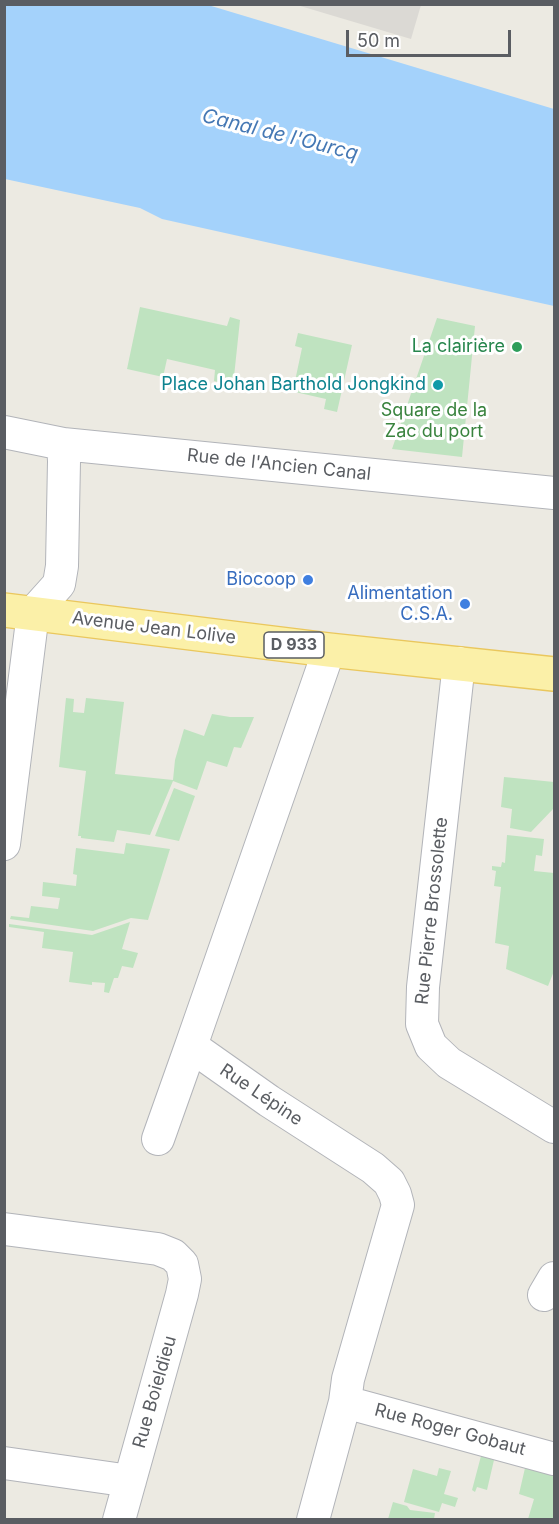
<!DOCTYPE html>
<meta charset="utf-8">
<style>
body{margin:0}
#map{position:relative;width:559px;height:1524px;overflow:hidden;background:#eceae2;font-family:Inter,sans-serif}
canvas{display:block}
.frame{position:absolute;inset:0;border:6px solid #5a5d62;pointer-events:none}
.scale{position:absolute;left:346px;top:30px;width:165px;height:27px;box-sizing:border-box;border:3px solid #5a5d62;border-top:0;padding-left:8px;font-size:18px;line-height:21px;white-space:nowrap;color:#5a5d62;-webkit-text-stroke:4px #fff;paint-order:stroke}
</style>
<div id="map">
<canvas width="559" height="1524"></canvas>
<div class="frame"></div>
<div class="scale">50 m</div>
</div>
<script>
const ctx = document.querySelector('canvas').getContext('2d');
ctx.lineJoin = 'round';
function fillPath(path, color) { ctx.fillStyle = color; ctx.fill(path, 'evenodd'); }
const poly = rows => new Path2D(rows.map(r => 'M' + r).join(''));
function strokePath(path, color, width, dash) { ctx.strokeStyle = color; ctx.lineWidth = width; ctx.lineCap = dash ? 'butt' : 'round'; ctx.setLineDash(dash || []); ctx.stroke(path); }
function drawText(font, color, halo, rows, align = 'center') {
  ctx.font = font + ' Inter,sans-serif'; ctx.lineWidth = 6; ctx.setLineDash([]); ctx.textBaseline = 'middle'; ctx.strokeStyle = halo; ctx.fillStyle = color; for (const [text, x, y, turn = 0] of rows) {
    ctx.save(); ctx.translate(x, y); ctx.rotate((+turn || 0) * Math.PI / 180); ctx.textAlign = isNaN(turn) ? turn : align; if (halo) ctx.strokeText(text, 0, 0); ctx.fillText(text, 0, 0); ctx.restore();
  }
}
const industrial = poly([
 [297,5,421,5,411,39]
]);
const green = poly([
 [140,307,227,326,230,317,240,320,233,386,214,381,215,370,167,359,163,377,127,369],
 [437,318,475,326,462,457,392,449],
 [298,333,352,345,337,412,324,409,326,399,286,390,288,380,295,381,302,348,295,346],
 [66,698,74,699,73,712,84,713,86,698,124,702,115,774,173,780,175,760,184,729,204,736,212,714,230,717,254,717,241,748,234,747,227,767,207,761,197,790,173,781,150,835,117,830,114,842,81,838,81,836,78,836,86,771,59,767],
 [504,777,554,782,554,808,531,832,510,828,512,809,501,807],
 [174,788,195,796,179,841,155,836],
 [507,835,544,839,542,856,536,855,534,871,554,873,554,971,548,986,506,969,509,946,495,943,501,887,494,886,496,871,492,870,492,866,501,867,502,862,505,863],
 [126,843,170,849,148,920,131,918,93,931,10,919,11,916,29,918,31,906,58,909,60,898,42,896,43,882,76,886,77,875,73,874,76,848,124,854],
 [130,922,122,949,138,953,133,968,122,966,118,978,114,978,109,993,104,992,105,983,92,982,92,985,69,982,73,952,42,948,44,932,9,927,9,924,92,935],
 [481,1456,494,1460,487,1490,477,1487,475,1492,472,1490],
 [439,1468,451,1471,444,1494,458,1498,455,1507,442,1503,439,1512,404,1502,413,1469,437,1476],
 [525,1468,554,1476,554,1519,528,1519,534,1499,519,1494],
 [393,1502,407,1506,410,1510,435,1513,434,1519,388,1519]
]);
const water = poly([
 [5,4,208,5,554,109,554,306,162,219,140,208,5,179]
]);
const minor = poly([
 [4,432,63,444,554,493],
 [459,663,423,987,422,1024,431,1046,449,1063,554,1127],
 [4,844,33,613,59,584,62,566,64,461,63,444],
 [158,1139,191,1046],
 [4,1229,158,1249,173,1255,182,1264,185,1279,182,1294,119,1520],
 [544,1295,554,1278],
 [345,1402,554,1459],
 [4,1463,130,1481],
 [313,1520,345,1402,348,1379,398,1205,395,1194,389,1182,373,1168,269,1101,191,1046,329,650]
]);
const major = poly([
 [4,610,329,650,554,674]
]);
const markers = [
 [517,347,6,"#2e9e5b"],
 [438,385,6,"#0f9aa8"],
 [308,580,6,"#3f7fe0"],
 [465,604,6,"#3f7fe0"]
];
const shields = [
 [294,645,60]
];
const shieldNames = [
 ["D 933",294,645]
];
const leisureNames = [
 ["La clairière",505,347]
];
const cultureNames = [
 ["Place Johan Barthold Jongkind",426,385]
];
const parkNames = [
 ["Square de la",434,411],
 ["Zac du port",434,432]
];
const streetNames = [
 ["Rue de l'Ancien Canal",279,465,6],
 ["Avenue Jean Lolive",154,628,7],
 ["Rue Pierre Brossolette",432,911,-84],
 ["Rue Lépine",261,1095,34],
 ["Rue Boieldieu",155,1392,-74],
 ["Rue Roger Gobaut",450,1430,15]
];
const shopNames = [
 ["Biocoop",296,580],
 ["Alimentation",453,594],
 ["C.S.A.",453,615]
];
const waterNames = [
 ["Canal de l'Ourcq",280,135,14]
];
fillPath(industrial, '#dbd9d4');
fillPath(green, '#bfe3c0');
fillPath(water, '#a4d2fb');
strokePath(minor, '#b2b4b9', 34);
strokePath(major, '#eac75d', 36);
strokePath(minor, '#fff', 32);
strokePath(major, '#fbf0a8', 33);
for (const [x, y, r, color] of markers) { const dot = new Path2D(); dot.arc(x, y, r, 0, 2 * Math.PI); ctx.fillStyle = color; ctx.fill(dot); strokePath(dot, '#fff', 2); }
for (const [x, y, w] of shields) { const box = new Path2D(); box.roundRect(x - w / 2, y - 13, w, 26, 4.5); ctx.fillStyle = '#fff'; ctx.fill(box); strokePath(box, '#5a5d62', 1.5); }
drawText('bold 16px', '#5a5d62', null, shieldNames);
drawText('18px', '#27864d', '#fff', leisureNames, 'right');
drawText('18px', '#0d838f', '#fff', cultureNames, 'right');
drawText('18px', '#39833e', '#fff', parkNames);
drawText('18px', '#5a5d62', '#fff', streetNames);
drawText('18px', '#366cbe', '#fff', shopNames, 'right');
drawText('italic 20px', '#4578b4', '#fff', waterNames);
</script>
